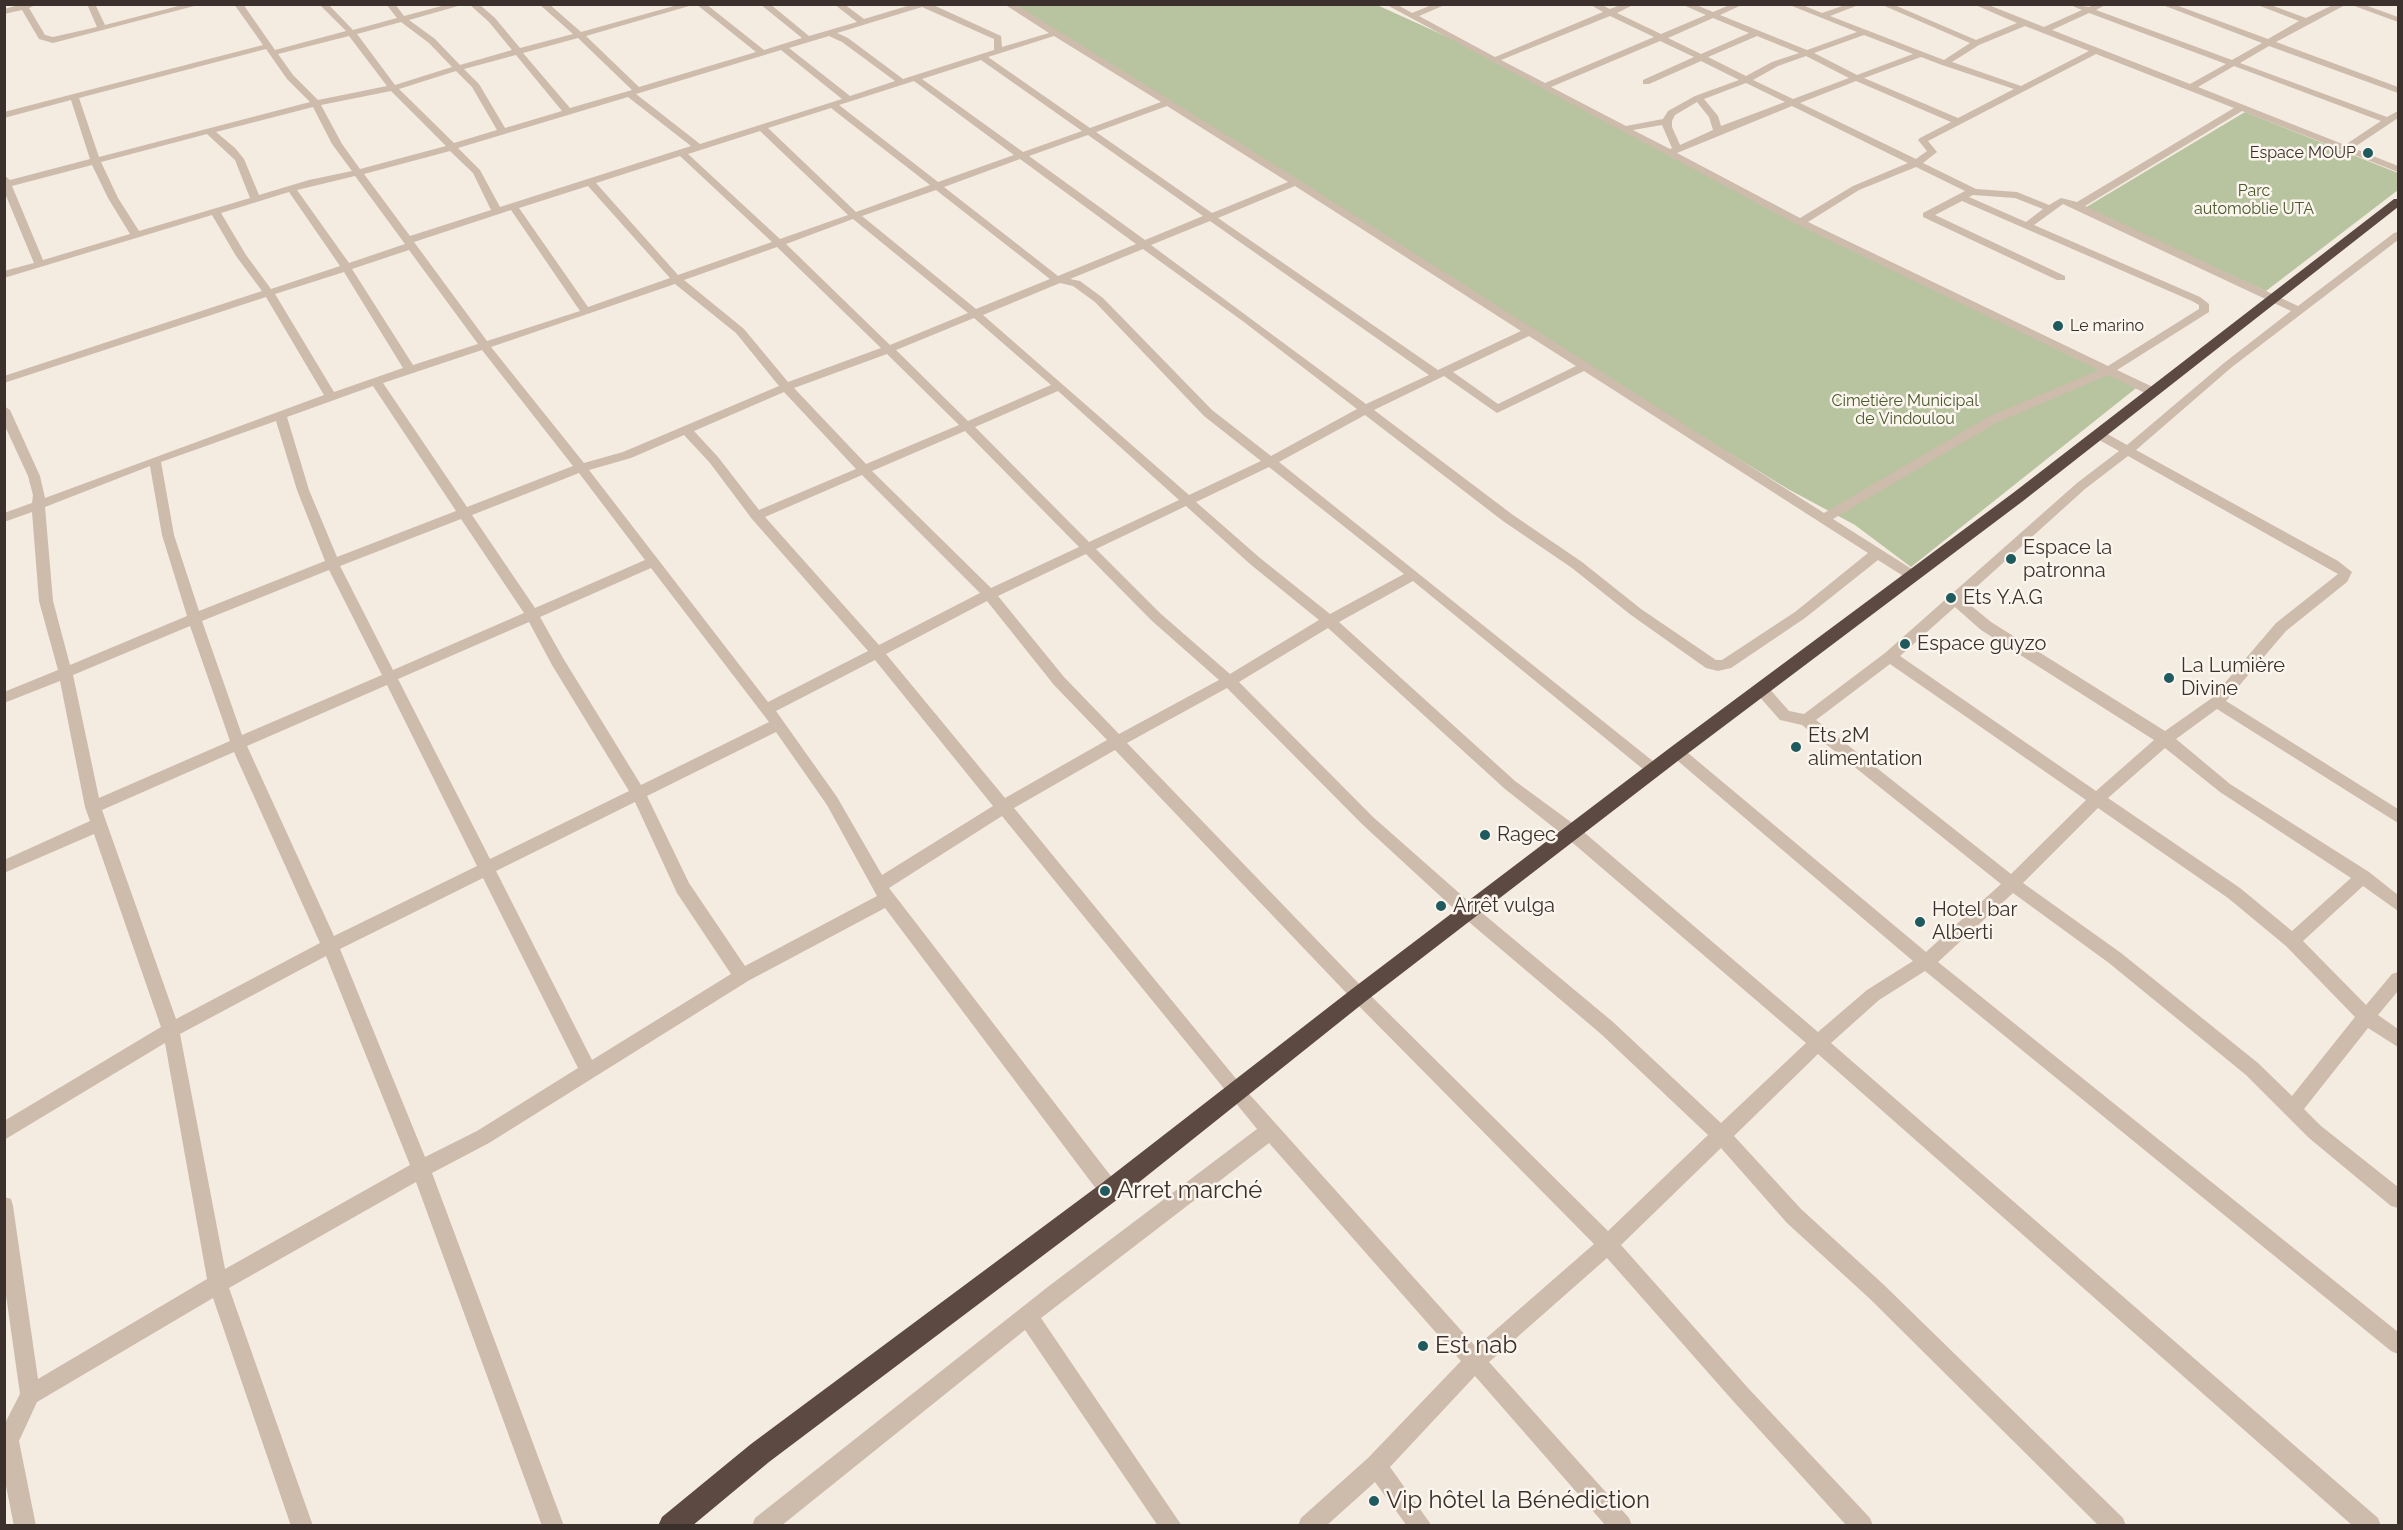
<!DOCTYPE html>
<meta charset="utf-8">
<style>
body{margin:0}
#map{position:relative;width:2403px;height:1530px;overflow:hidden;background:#f4ebe1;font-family:Raleway,sans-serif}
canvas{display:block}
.frame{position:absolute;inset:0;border:6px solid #3b302b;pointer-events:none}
</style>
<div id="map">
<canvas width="2403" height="1530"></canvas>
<div class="frame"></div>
</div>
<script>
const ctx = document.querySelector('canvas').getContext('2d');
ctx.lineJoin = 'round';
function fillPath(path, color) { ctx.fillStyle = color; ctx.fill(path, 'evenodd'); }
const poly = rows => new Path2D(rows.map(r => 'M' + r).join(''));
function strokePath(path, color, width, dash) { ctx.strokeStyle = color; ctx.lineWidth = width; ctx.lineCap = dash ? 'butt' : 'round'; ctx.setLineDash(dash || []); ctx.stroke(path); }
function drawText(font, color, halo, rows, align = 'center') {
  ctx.font = font + ' Raleway,sans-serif'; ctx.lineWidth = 5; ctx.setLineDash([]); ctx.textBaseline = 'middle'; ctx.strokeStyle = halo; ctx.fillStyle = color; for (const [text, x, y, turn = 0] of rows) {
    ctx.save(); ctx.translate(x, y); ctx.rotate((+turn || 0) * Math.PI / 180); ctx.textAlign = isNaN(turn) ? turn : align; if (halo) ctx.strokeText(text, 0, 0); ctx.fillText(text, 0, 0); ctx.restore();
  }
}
const green = poly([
 [1010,5,1377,5,1496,59,1800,222,2140,385,1911,567,1855,525,1788,489,1492,309],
 [2245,112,2398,173,2398,190,2266,291,2083,209]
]);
const street = poly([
 [23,4,38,4,29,8,45,35,53,37,97,27,87,4,95,4,105,25,186,4,202,4,53,43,39,39,22,10,4,14,4,9,23,4],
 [234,4,243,4,275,50,346,31,319,4,328,4,353,30,397,18,386,4,395,4,404,16,449,4,465,4,409,20,435,39,460,65,512,50,489,22,469,4,479,4,495,18,520,48,573,34,539,4,549,4,581,32,681,4,696,4,586,36,639,87,756,52,696,4,706,4,764,50,802,38,760,4,770,4,809,36,857,22,834,4,844,4,864,19,914,4,931,4,1001,36,1002,47,1049,33,1004,4,1015,4,1299,180,1824,513,1988,417,2099,370,1796,224,1385,4,1396,4,1412,13,1434,4,1447,4,1419,16,1495,57,1603,12,1589,4,1600,4,1610,9,1623,4,1635,4,1617,13,1661,34,1706,15,1681,4,1694,4,1713,12,1732,4,1744,4,1720,15,1807,50,1857,32,1787,4,1800,4,1822,13,1848,4,1861,4,1830,16,1944,60,1970,43,1880,4,1892,4,1976,40,2017,23,1973,4,1986,4,2044,27,2082,10,2068,4,2089,7,2095,4,2107,4,2096,10,2232,60,2262,43,2160,4,2173,4,2268,39,2299,21,2255,4,2268,4,2306,18,2335,4,2347,4,2276,42,2398,87,2398,93,2269,46,2240,63,2387,117,2398,111,2398,118,2353,148,2398,166,2398,172,2242,111,2085,206,2298,306,2394,233,2398,232,2398,240,2232,367,2136,450,2338,561,2352,572,2347,582,2286,631,2226,701,2398,809,2398,823,2217,709,2176,739,2230,784,2369,872,2398,895,2398,911,2363,886,2303,941,2366,1005,2392,974,2398,972,2398,991,2378,1015,2398,1029,2398,1047,2368,1028,2304,1109,2321,1126,2398,1187,2398,1208,2391,1206,2309,1138,2246,1075,2109,963,2013,893,1938,962,2398,1332,2398,1354,2391,1351,1925,971,1879,1000,1831,1043,2378,1518,2381,1526,2353,1526,1818,1054,1734,1136,1801,1209,1883,1284,2123,1518,2126,1526,2099,1526,1869,1298,1787,1223,1721,1148,1621,1245,1748,1388,1870,1518,1873,1526,1847,1526,1734,1402,1607,1258,1489,1362,1629,1518,1632,1526,1606,1526,1475,1376,1390,1467,1432,1526,1407,1526,1375,1482,1326,1526,1298,1526,1301,1518,1368,1458,1461,1361,1269,1143,1041,1318,1182,1526,1158,1526,1025,1330,781,1526,752,1526,755,1518,1049,1286,1257,1129,1002,816,889,888,1117,1184,1119,1191,1117,1198,1110,1200,1103,1198,885,908,748,981,489,1143,432,1173,564,1526,542,1526,416,1182,229,1288,313,1526,291,1526,213,1298,37,1402,19,1441,36,1526,14,1526,4,1476,4,1425,20,1394,4,1281,4,1197,11,1199,13,1206,38,1379,207,1279,165,1043,4,1140,4,1121,161,1027,94,834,4,873,4,860,90,821,85,807,60,681,4,703,4,692,58,670,39,601,32,512,4,522,4,513,32,503,33,495,28,476,4,424,4,406,10,410,40,476,45,498,324,395,266,297,4,383,4,376,262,291,236,256,212,215,4,278,4,271,34,263,4,191,4,175,10,180,90,159,71,100,4,118,4,112,263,45,234,4],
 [922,7,994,39,994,50,903,79,848,38,837,33,922,7],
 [2089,13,2226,64,2190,84,2052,30,2089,13],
 [1610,16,1654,37,1545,83,1501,60,1610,16],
 [1713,18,1749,33,1701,54,1668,38,1713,18],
 [401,22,429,43,452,67,395,85,357,34,401,22],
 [2025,26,2089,51,2021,86,1952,62,1979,45,2025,26],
 [1864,35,1913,54,1857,75,1814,53,1864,35],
 [349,36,387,86,318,100,293,75,278,54,349,36],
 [829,36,842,42,895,81,850,96,789,48,829,36],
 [1054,36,1161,102,1090,128,988,57,1054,36],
 [1757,36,1799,53,1772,62,1746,76,1708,57,1757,36],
 [578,38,632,90,570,108,523,53,578,38],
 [1660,41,1694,57,1643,80,1643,84,1649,84,1701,61,1739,80,1695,96,1668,111,1663,119,1626,126,1551,87,1660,41],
 [266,49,287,79,310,102,99,157,79,98,266,49],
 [781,50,842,99,700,144,636,94,781,50],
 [2096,54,2234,108,2077,202,2061,198,2049,205,2017,192,1976,189,1923,163,1937,152,1928,141,2096,54],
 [516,55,562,111,505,128,479,84,464,69,516,55],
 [1806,56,1849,78,1793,99,1753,80,1778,66,1806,56],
 [1921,57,1942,65,2014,89,1958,118,1864,78,1921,57],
 [981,60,1082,131,1023,152,922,79,981,60],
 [2234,66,2381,121,2345,145,2198,87,2234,66],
 [456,71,472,87,497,130,454,143,399,89,456,71],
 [914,81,1014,155,938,182,839,105,914,81],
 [1856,81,1951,122,1920,138,1918,140,1927,151,1916,159,1800,103,1856,81],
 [1746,83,1785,102,1721,126,1718,116,1704,99,1746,83],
 [391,91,446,146,360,169,342,144,321,105,391,91],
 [628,97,691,146,500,207,480,170,458,148,628,97],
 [1697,102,1709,117,1713,130,1680,145,1672,127,1672,121,1675,115,1697,102],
 [1167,106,1288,182,1212,213,1096,132,1167,106],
 [1792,106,1908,163,1853,186,1800,218,1677,153,1792,106],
 [313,107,332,144,352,171,309,180,259,195,244,159,235,148,216,132,313,107],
 [831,108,930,185,856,212,768,128,831,108],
 [1662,125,1672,148,1670,149,1633,130,1662,125],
 [760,131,848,215,780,239,688,154,760,131],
 [207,134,235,160,250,198,139,231,118,198,101,162,207,134],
 [1088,135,1203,216,1145,240,1029,156,1088,135],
 [450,151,473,173,491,210,410,236,364,174,450,151],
 [680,156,772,242,678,275,596,183,680,156],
 [1020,159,1136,244,1058,276,944,187,1020,159],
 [92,165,108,198,130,234,43,260,12,186,92,165],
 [1916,167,1965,191,1923,213,1923,217,2057,280,2065,280,2065,276,1935,215,1962,201,2192,301,2199,305,2199,309,2108,366,1808,222,1859,190,1916,167],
 [355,176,405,244,349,263,297,190,355,176],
 [588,186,670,278,588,307,519,208,588,186],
 [1295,186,1521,331,1438,370,1218,218,1295,186],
 [936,190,1050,279,976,309,862,216,936,190],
 [289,192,340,266,271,289,246,255,221,213,289,192],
 [1973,195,2015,198,2043,209,2026,222,1969,197,1973,195],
 [2063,204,2291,311,2224,363,2127,445,2102,431,2094,431,2094,437,2119,451,2077,483,1885,653,1804,714,1789,711,1767,686,1757,686,1755,690,1757,694,1780,720,1802,725,2001,884,1926,952,1682,748,1672,748,1670,752,1672,756,1913,961,1867,990,1818,1032,1579,828,1515,781,1339,622,1413,581,1649,774,1659,774,1662,770,1659,766,1279,462,1365,415,1503,521,1572,568,1631,615,1706,668,1718,671,1731,668,1805,618,1878,560,1908,579,1918,579,1920,576,1918,573,1833,519,1996,423,2108,375,2149,395,2157,395,2157,389,2117,370,2209,312,2209,304,2200,297,2034,225,2063,204],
 [511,210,580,311,487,341,414,242,511,210],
 [853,219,968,313,890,345,786,244,853,219],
 [1210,221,1429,375,1366,404,1151,245,1210,221],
 [777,247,881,348,788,382,744,329,684,280,777,247],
 [1143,249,1244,322,1357,409,1271,456,1212,410,1103,298,1080,281,1070,279,1143,249],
 [409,250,478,344,413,365,352,269,409,250],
 [344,272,403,368,334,392,275,294,344,272],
 [1060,283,1073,286,1095,302,1204,416,1261,461,1189,495,983,315,1060,283],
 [675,284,736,333,779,386,623,452,584,463,491,347,675,284],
 [974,318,1051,385,968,421,896,350,974,318],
 [1529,336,1576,366,1498,404,1453,372,1529,336],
 [482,350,573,466,467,507,383,383,482,350],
 [887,354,959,425,866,464,794,388,887,354],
 [1584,371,1868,553,1795,612,1722,660,1716,660,1641,609,1582,562,1513,515,1374,410,1444,376,1497,413,1584,371],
 [373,386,456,511,337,557,309,490,287,417,373,386],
 [1058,391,1179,500,1089,542,975,427,1058,391],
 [784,392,856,469,759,510,718,457,694,431,784,392],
 [276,421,297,490,325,561,199,611,174,535,161,462,276,421],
 [965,431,1079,547,991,588,872,471,965,431],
 [684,435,710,463,752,519,868,651,768,702,589,470,631,458,684,435],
 [2128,456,2338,574,2276,623,2212,698,2165,731,1991,622,1963,599,2085,489,2128,456],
 [150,466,162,535,187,616,70,665,53,601,45,507,150,466],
 [1269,467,1404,574,1330,614,1260,558,1196,502,1269,467],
 [579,473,645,560,535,608,472,515,579,473],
 [862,475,980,593,879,645,765,517,862,475],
 [1186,506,1250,564,1319,620,1230,674,1161,614,1096,549,1186,506],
 [461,519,524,613,393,670,340,566,461,519],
 [1086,554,1151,620,1219,680,1119,734,1064,677,998,596,1086,554],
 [651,568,769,722,641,785,563,658,540,617,651,568],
 [329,570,382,675,242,735,202,621,329,570],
 [987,601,1054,685,1107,740,1005,798,886,654,987,601],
 [1955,607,1981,630,2154,740,2096,791,1900,656,1955,607],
 [529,622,552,665,629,791,490,859,398,679,529,622],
 [190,626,230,741,99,798,73,675,190,626],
 [1328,628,1505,789,1567,838,1806,1043,1721,1123,1613,1022,1475,907,1373,817,1239,682,1328,628],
 [875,660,993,806,882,875,837,797,776,711,875,660],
 [1890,664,2086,800,2011,874,1816,720,1890,664],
 [387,685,477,866,334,936,247,746,387,685],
 [1227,688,1363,825,1463,917,1601,1034,1708,1135,1608,1231,1365,990,1127,743,1227,688],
 [776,732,827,805,877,896,745,966,689,883,647,796,776,732],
 [2165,748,2220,792,2351,878,2292,931,2240,888,2108,798,2165,748],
 [1115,750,1353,1000,1594,1244,1476,1347,1242,1086,1014,808,1115,750],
 [234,752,320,943,176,1019,102,810,234,752],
 [635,802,677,893,731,974,592,1060,496,871,635,802],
 [2098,808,2228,898,2286,946,2355,1017,2292,1096,2258,1063,2121,953,2023,883,2098,808],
 [483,878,578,1068,477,1131,425,1157,340,949,483,878],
 [326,956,410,1165,225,1269,180,1034,326,956],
 [2349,4,2362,4,2398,17,2398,22,2349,4]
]);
const highway = poly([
 [2394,199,2398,199,2398,207,2023,501,1683,757,1366,1001,1118,1199,769,1462,692,1526,658,1526,662,1517,751,1444,1102,1183,1352,989,1671,747,2013,493,2394,199]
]);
const markers = [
 [2368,153,6,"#1f5a5e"],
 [2058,326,6,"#1f5a5e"],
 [2011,559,6,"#1f5a5e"],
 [1951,598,6,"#1f5a5e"],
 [1905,644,6,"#1f5a5e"],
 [2169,678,6,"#1f5a5e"],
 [1796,747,6,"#1f5a5e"],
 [1485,835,6,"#1f5a5e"],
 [1441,906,6,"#1f5a5e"],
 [1920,922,6,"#1f5a5e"],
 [1105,1191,6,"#1f5a5e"],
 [1423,1346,6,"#1f5a5e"],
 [1374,1501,6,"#1f5a5e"]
];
const farPoinames = [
 ["Espace MOUP",2356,153],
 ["Le marino",2070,326,"left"]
];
const farParknames = [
 ["Parc",2254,191],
 ["automoblie UTA",2254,209],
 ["Cimetière Municipal",1905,401],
 ["de Vindoulou",1905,419]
];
const poiNames = [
 ["Espace la",2023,548],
 ["patronna",2023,571],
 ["Ets Y.A.G",1963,598],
 ["Espace guyzo",1917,644],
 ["La Lumière",2181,666],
 ["Divine",2181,689],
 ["Ets 2M",1808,736],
 ["alimentation",1808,759],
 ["Ragec",1497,835],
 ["Arrêt vulga",1453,906],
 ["Hotel bar",1932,910],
 ["Alberti",1932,933]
];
const nearPoinames = [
 ["Arret marché",1117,1191],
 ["Est nab",1435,1346],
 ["Vip hôtel la Bénédiction",1386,1501]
];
fillPath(green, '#b8c4a0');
fillPath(street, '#cdbbac');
fillPath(highway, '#5c4a42');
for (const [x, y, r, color] of markers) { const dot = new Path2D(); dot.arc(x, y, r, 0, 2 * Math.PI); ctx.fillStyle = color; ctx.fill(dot); strokePath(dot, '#fbf5ee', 2); }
drawText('16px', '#3b302b', '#fbf5ee', farPoinames, 'right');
drawText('16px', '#4a5a2e', '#fbf5ee', farParknames);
drawText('20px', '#3b302b', '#fbf5ee', poiNames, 'left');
drawText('24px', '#3b302b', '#fbf5ee', nearPoinames, 'left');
</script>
